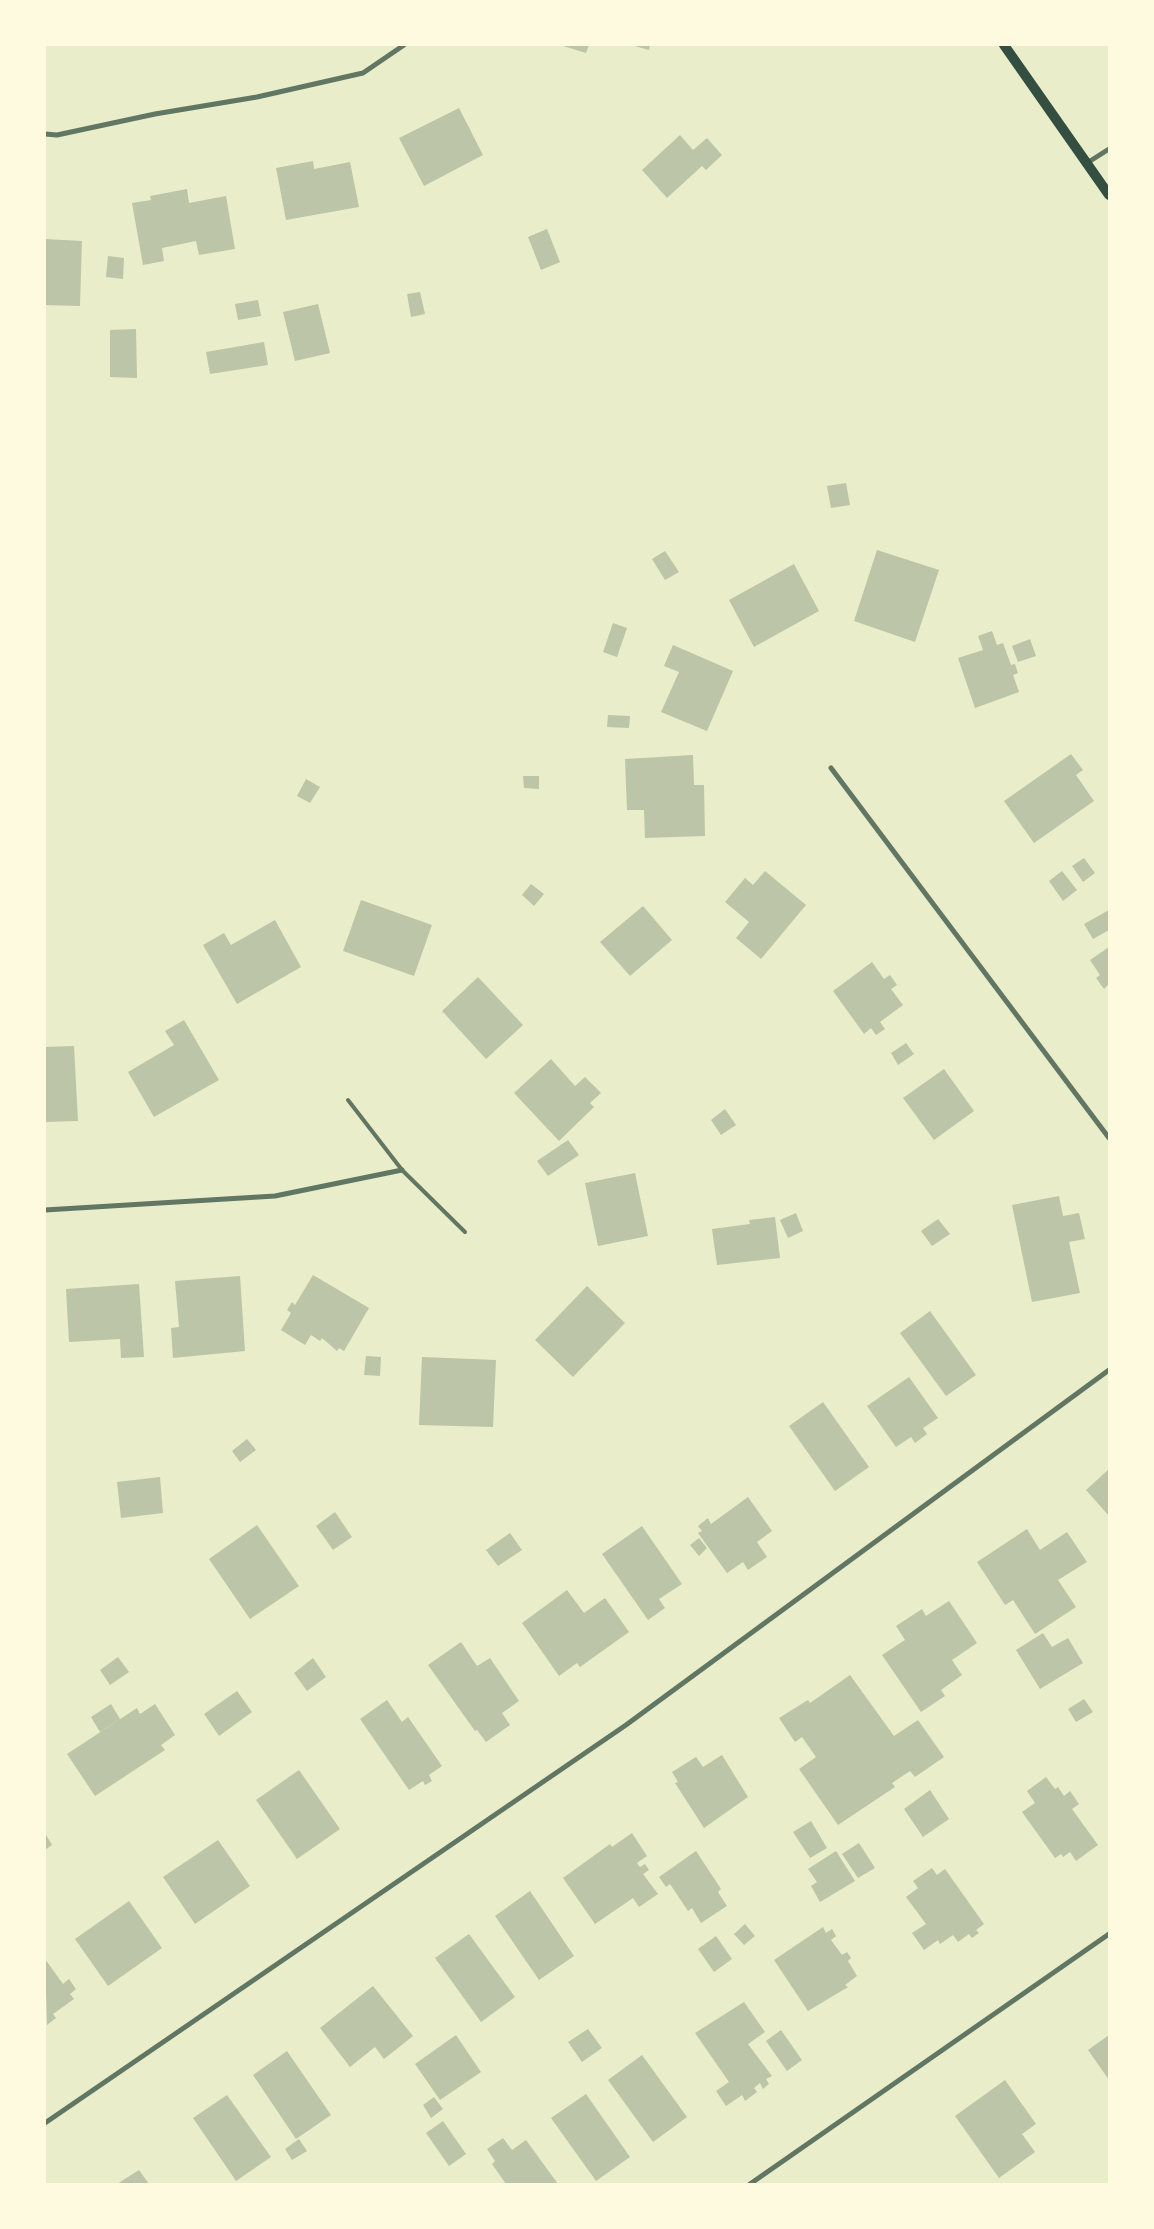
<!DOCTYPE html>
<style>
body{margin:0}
#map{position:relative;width:1154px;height:2229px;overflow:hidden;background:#e9edc9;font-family:"Titillium Web",sans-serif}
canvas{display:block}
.frame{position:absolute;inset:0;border:46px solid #fefae0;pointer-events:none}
</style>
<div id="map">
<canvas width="1154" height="2229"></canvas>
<div class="frame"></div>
</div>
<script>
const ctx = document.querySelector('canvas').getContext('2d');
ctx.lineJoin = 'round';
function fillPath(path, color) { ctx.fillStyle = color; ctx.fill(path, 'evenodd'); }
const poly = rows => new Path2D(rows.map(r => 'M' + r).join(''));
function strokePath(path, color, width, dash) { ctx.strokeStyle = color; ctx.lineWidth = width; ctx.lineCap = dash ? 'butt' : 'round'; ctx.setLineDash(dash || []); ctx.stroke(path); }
const building = poly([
 [560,45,589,45,586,53],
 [631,45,650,45,649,50],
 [459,108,483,155,424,186,399,138],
 [680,135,693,150,707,138,722,155,706,170,702,166,667,198,642,170],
 [313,161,314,169,350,162,359,207,286,220,276,168],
 [187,189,189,203,226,196,235,249,199,255,196,241,162,248,164,261,143,265,132,203,151,200,150,196],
 [547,229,560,262,541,270,528,237],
 [45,239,82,241,80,306,45,305],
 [108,256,124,258,123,279,106,277],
 [420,292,425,314,411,317,407,294],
 [258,300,261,316,238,320,235,304],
 [318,304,330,353,295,361,283,312],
 [136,329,137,378,110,377,110,330],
 [264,342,268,365,210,374,206,352],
 [846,483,850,505,831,508,827,486],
 [877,550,939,570,915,642,854,621],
 [665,551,679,572,665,580,652,559],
 [794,564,819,611,754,647,729,600],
 [613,623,627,628,617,657,603,652],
 [992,631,997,645,1003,643,1011,665,1015,664,1018,673,1013,675,1019,692,975,708,958,658,983,650,978,636],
 [1030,639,1036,656,1018,662,1012,646],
 [673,645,733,671,707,731,661,712,679,672,664,666],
 [608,715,630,716,629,728,607,727],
 [1071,754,1083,770,1076,775,1094,801,1034,843,1004,801],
 [693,755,694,785,704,785,705,836,645,838,644,810,627,810,625,759],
 [523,776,539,776,539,789,524,788],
 [306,779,320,787,310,803,297,796],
 [1084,858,1095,873,1083,882,1072,866],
 [765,871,806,905,761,959,736,938,749,922,725,902,745,878,753,885],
 [1062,871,1077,890,1063,901,1049,881],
 [531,884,544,894,534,906,522,895],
 [361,900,432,925,414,976,343,951],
 [643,906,672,940,630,976,600,942],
 [1109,910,1109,930,1093,939,1084,924],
 [275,920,301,967,237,1004,203,945,224,933,231,945],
 [1109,947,1109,987,1108,985,1104,989,1096,978,1100,975,1090,960],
 [872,962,884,979,890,975,897,985,891,989,903,1005,880,1022,885,1029,876,1035,871,1028,864,1034,833,991],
 [478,977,523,1025,486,1059,442,1011],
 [184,1020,219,1080,154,1117,128,1072,174,1045,165,1031],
 [906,1043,914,1054,898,1065,891,1053],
 [74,1046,78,1121,45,1122,45,1047],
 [551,1059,575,1086,585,1077,601,1093,590,1103,594,1107,559,1141,514,1093],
 [944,1069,974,1111,934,1140,903,1098],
 [725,1109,736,1125,721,1135,711,1120],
 [568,1140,579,1155,548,1176,537,1161],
 [635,1173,648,1236,598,1246,585,1183],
 [1059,1196,1063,1216,1079,1213,1085,1239,1069,1242,1080,1293,1032,1302,1012,1205],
 [796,1213,803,1231,788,1238,780,1220],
 [775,1217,780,1258,717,1265,712,1229,750,1224,749,1220],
 [938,1219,950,1234,932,1246,921,1231],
 [313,1275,369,1308,344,1351,339,1348,337,1351,322,1338,320,1341,311,1335,305,1345,281,1330,291,1313,287,1310,292,1302,295,1305],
 [240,1276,245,1351,173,1358,171,1328,179,1327,175,1281],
 [139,1284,144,1357,121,1358,120,1339,69,1342,66,1289],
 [587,1286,625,1323,573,1377,535,1340],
 [930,1311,976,1375,946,1396,900,1333],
 [366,1356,381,1357,380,1376,364,1375],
 [422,1357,496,1360,493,1427,419,1425],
 [909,1377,938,1418,923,1428,927,1434,915,1443,911,1437,896,1447,867,1406],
 [823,1402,869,1467,835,1491,789,1426],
 [247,1439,256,1450,240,1462,232,1451],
 [1109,1469,1109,1516,1086,1490],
 [160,1477,163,1513,121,1518,117,1482],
 [748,1497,772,1531,757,1542,767,1557,748,1570,743,1562,727,1573,698,1533,702,1531,698,1526,708,1518,711,1524],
 [335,1512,352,1537,333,1550,316,1526],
 [257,1525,299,1586,250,1619,209,1559],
 [642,1526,682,1584,659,1599,665,1608,648,1620,602,1554],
 [1027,1529,1040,1550,1067,1532,1087,1562,1058,1580,1076,1607,1035,1634,1013,1600,1005,1605,977,1562],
 [510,1533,522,1550,498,1566,486,1550],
 [699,1538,707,1548,699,1556,690,1545],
 [567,1590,584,1613,605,1598,629,1632,580,1667,577,1663,559,1676,522,1623],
 [949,1601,977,1643,952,1660,962,1675,941,1690,945,1696,921,1712,882,1655,905,1640,896,1626,922,1609,926,1616],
 [1043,1633,1052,1647,1068,1638,1083,1663,1040,1689,1016,1650],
 [461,1642,477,1666,490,1658,519,1701,502,1713,510,1725,486,1742,477,1730,475,1731,428,1665],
 [118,1657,129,1672,110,1685,100,1670],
 [313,1658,326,1677,307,1691,294,1673],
 [850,1675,894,1736,918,1720,944,1757,915,1777,910,1771,892,1783,895,1787,838,1825,799,1769,816,1757,802,1737,795,1742,779,1718,808,1700,810,1703],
 [237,1691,252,1712,219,1736,204,1714],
 [1084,1699,1093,1712,1076,1722,1068,1709],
 [387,1700,402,1722,408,1717,442,1766,429,1775,432,1781,425,1785,423,1781,409,1790,360,1719],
 [111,1704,120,1719,100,1732,91,1717],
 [155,1704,175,1735,161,1745,165,1750,95,1796,67,1754,137,1708,140,1714],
 [722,1755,748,1797,704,1828,675,1783,678,1782,672,1772,696,1757,703,1767],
 [299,1770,340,1829,297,1859,256,1800],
 [1046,1777,1055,1789,1058,1787,1064,1796,1070,1791,1079,1804,1072,1809,1098,1845,1076,1861,1070,1852,1063,1857,1061,1854,1055,1858,1022,1812,1035,1803,1027,1791],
 [930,1790,949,1819,923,1837,904,1809],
 [811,1821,827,1848,810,1858,793,1832],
 [45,1833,52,1845,45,1850],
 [632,1833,647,1856,637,1863,640,1867,645,1864,649,1870,643,1874,658,1894,639,1907,633,1898,595,1924,563,1878,610,1844,612,1847],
 [218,1840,250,1886,195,1924,163,1877],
 [859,1843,875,1868,858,1878,842,1854],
 [696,1851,721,1889,718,1892,727,1906,701,1923,692,1908,688,1911,670,1884,666,1887,659,1877],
 [836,1851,855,1881,820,1902,811,1886,817,1882,808,1869],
 [932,1868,937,1875,945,1869,984,1924,976,1930,979,1933,972,1938,969,1934,958,1942,953,1935,940,1944,938,1940,924,1950,912,1933,926,1924,906,1897,918,1888,913,1881],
 [530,1891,574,1956,539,1980,495,1916],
 [129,1901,162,1948,108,1986,75,1939],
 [745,1924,755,1936,744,1945,734,1934],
 [823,1927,826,1933,832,1929,836,1936,831,1940,842,1955,847,1952,851,1958,848,1961,857,1976,845,1985,848,1987,808,2011,774,1960],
 [469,1934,515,1997,481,2022,435,1958],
 [716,1936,732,1959,714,1972,698,1949],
 [45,1959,63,1984,69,1979,76,1989,70,1994,74,1999,53,2014,56,2018,47,2025],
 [373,1986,413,2036,384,2059,375,2047,350,2067,320,2028],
 [744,2002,765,2032,748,2044,772,2076,766,2079,769,2084,763,2089,760,2083,754,2088,757,2092,745,2101,742,2095,726,2106,716,2091,729,2082,695,2033],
 [588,2029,602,2048,582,2062,568,2042],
 [781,2030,802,2060,787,2071,766,2041],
 [456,2035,481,2072,440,2100,415,2064],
 [1109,2035,1109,2080,1088,2050],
 [287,2051,331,2115,296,2139,253,2075],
 [642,2055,687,2117,653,2142,608,2080],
 [1005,2080,1036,2124,1022,2134,1035,2152,999,2178,955,2116],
 [586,2094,630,2157,596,2181,551,2118],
 [227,2095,271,2157,236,2181,193,2118],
 [434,2097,443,2109,431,2118,423,2105],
 [443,2121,466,2154,449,2166,426,2133],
 [503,2138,512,2150,526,2140,558,2184,506,2184,492,2164,495,2161,487,2149],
 [299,2139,307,2151,292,2160,285,2149],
 [139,2170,149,2184,117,2184]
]);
const service = poly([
 [348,1100,402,1170,465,1232]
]);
const minor = poly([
 [45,134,57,135,155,114,257,97,363,73,404,45],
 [1087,163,1109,149],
 [831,768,1109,1138],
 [45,1210,275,1196,402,1170],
 [45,2123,626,1725,1109,1370],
 [750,2184,1109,1934]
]);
const secondary = poly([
 [1004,45,1109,195]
]);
fillPath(building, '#bcc5a7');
strokePath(service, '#617663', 4);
strokePath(minor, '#617663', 5);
strokePath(secondary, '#344e41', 10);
</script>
